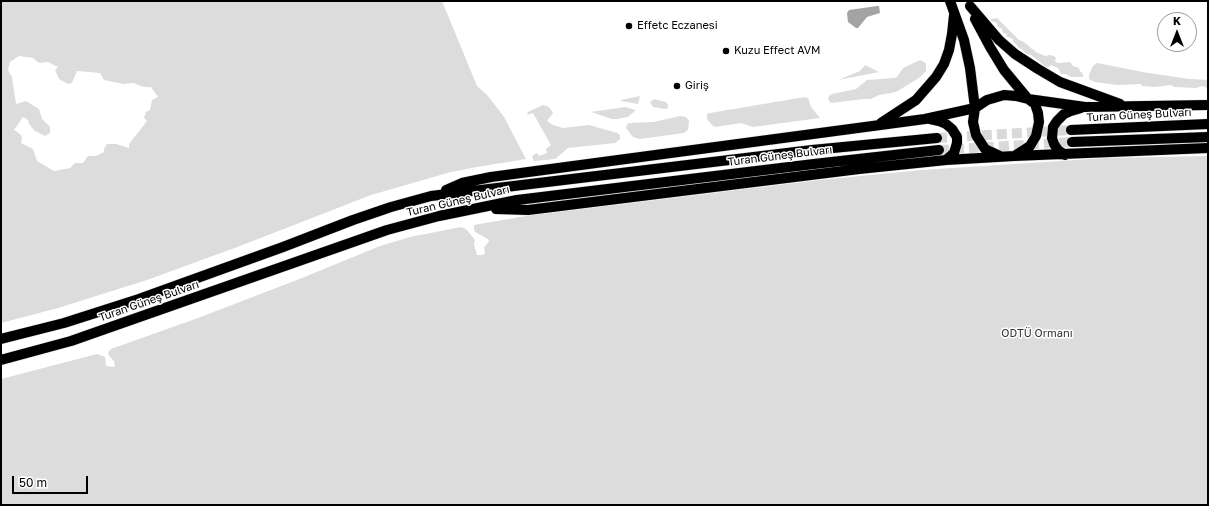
<!DOCTYPE html>
<meta charset="utf-8">
<style>
body{margin:0}
#map{position:relative;width:1209px;height:506px;overflow:hidden;background:#fff;font-family:"Golos Text",sans-serif}
canvas{display:block}
.frame{position:absolute;inset:0;border:2px solid #000;pointer-events:none}
.north{position:absolute;left:1157px;top:12px;width:40px;height:40px;box-sizing:border-box;background:#fff;border:1px solid #999;border-radius:50%;rotate:0deg;font-size:11px;font-weight:700;line-height:16px;text-align:center;color:#000}
.north::after{content:'';display:block;margin:auto;width:14px;height:18px;background:#000;clip-path:polygon(50% 0,100% 100%,50% 72%,0 100%)}
.scale{position:absolute;left:12px;top:476px;width:76px;height:18px;box-sizing:border-box;border:2px solid #000;border-top:0;padding-left:5px;font-size:12px;line-height:14px;white-space:nowrap;color:#000;-webkit-text-stroke:3px #fff;paint-order:stroke}
</style>
<div id="map">
<canvas width="1209" height="506"></canvas>
<div class="frame"></div>
<div class="north">K</div>
<div class="scale">50 m</div>
</div>
<script>
const ctx = document.querySelector('canvas').getContext('2d');
ctx.lineJoin = 'round';
function fillPath(path, color) { ctx.fillStyle = color; ctx.fill(path, 'evenodd'); }
const poly = rows => new Path2D(rows.map(r => 'M' + r).join(''));
function strokePath(path, color, width, dash) { ctx.strokeStyle = color; ctx.lineWidth = width; ctx.lineCap = dash ? 'butt' : 'round'; ctx.setLineDash(dash || []); ctx.stroke(path); }
function drawText(font, color, halo, rows, align = 'center') {
  ctx.font = font + ' "Golos Text",sans-serif'; ctx.lineWidth = 3; ctx.setLineDash([]); ctx.textBaseline = 'middle'; ctx.strokeStyle = halo; ctx.fillStyle = color; for (const [text, x, y, turn = 0] of rows) {
    ctx.save(); ctx.translate(x, y); ctx.rotate((+turn || 0) * Math.PI / 180); ctx.textAlign = isNaN(turn) ? turn : align; if (halo) ctx.strokeText(text, 0, 0); ctx.fillText(text, 0, 0); ctx.restore();
  }
}
const green = poly([
 [1,1,442,1,477,86,488,96,504,117,526,159,477,167,451,172,371,195,240,246,147,280,58,308,1,323],
 [19,56,33,58,39,63,48,62,58,67,55,70,59,79,68,84,72,83,77,71,100,73,104,80,123,84,133,83,144,87,151,87,158,97,152,100,150,110,146,112,144,118,147,121,129,144,129,148,116,144,107,144,104,149,104,152,96,156,88,156,83,163,75,163,70,168,54,171,37,161,33,149,21,143,22,137,20,134,14,130,23,117,28,120,29,124,35,131,45,136,50,133,50,127,42,119,39,109,26,101,16,104,12,77,8,70,10,62],
 [997,18,1019,40,1024,42,1036,52,1045,56,1050,55,1054,56,1056,58,1055,61,1058,63,1070,62,1073,66,1079,68,1080,71,1083,74,1083,77,1071,77,1066,74,1061,74,1058,68,1051,65,1049,67,1046,67,1031,55,1025,53,1023,50,1019,48,1016,44,1013,42,1013,39,1006,36,1007,34,1003,33,1002,29,997,26,997,23,991,21,991,19],
 [920,60,926,63,926,71,919,78,896,92,879,95,871,99,864,99,831,103,828,99,829,96,832,94,856,89,867,80,894,78,897,77,903,68],
 [1097,63,1148,73,1190,79,1208,80,1208,88,1202,86,1196,88,1174,87,1171,85,1154,87,1142,86,1141,84,1117,85,1095,82,1089,79,1089,75,1093,66],
 [865,65,879,72,838,80,860,71],
 [640,96,638,104,621,101,621,100],
 [805,97,808,98,811,107,820,118,753,127,741,123,715,127,712,125,707,119,707,114,710,113],
 [654,99,666,102,668,105,668,108,665,109,653,107,650,102],
 [543,105,549,107,553,113,547,121,553,125,563,128,589,125,617,133,620,135,620,139,615,143,568,148,555,159,534,161,532,156,537,153,539,156,547,153,546,149,551,145,533,113,527,115,528,112],
 [625,107,636,110,628,117,617,119,612,119,591,112],
 [680,116,686,117,689,121,688,130,684,133,640,139,633,137,626,128,627,124,630,123,654,122],
 [1208,156,1208,505,1,505,1,379,97,354,105,357,106,366,114,367,115,366,114,361,109,356,108,352,111,349,198,318,302,278,380,246,410,237,461,227,466,229,475,240,474,245,477,255,483,255,485,253,484,248,489,241,488,239,475,232,474,229,474,225,526,216,819,180,922,170,1106,158]
]);
const water = poly([
 [877,6,879,6,880,13,867,17,858,28,856,28,848,22,847,13,849,10]
]);
const majorTunnel = poly([
 [937,138,1071,130],
 [939,150,1072,142]
]);
const major = poly([
 [950,1,964,40,970,68,975,108,973,122,976,135,985,149,1000,156],
 [970,6,999,40,1015,54,1038,69,1060,82,1120,104],
 [975,19,990,47,1004,70,1028,99,1035,104,1038,113,1039,122,1036,136,1030,146,1016,155],
 [930,119,939,121,946,124,952,129,957,137,957,143,954,153,946,160],
 [881,123,916,100,936,77,944,64,949,50,952,34,954,15],
 [1071,130,1208,124],
 [1072,142,1208,137],
 [1065,155,1058,150,1054,144,1052,138,1053,127,1057,121,1064,114,1071,111,1081,108],
 [446,190,462,183,491,177,925,119,975,108,987,100,1004,95,1016,96,1028,99,1085,107,1208,105],
 [496,209,528,210,859,169,946,160,1014,156,1208,148],
 [1,339,64,323,139,299,283,247,353,220,391,207,431,196,812,150,937,138],
 [1,360,71,341,387,230,439,216,517,200,814,164,939,150]
]);
const markers = [
 [629,26,4,"#000"],
 [726,51,4,"#000"],
 [677,86,4,"#000"]
];
const poiNames = [
 ["Effetc Eczanesi",637,26],
 ["Kuzu Effect AVM",734,51],
 ["Giriş",685,86]
];
const streetNames = [
 ["Turan Güneş Bulvarı",1139,115,-3],
 ["Turan Güneş Bulvarı",780,156,-7],
 ["Turan Güneş Bulvarı",458,201,-13],
 ["Turan Güneş Bulvarı",149,301,-19]
];
const parkNames = [
 ["ODTÜ Ormanı",1037,334]
];
fillPath(green, '#dcdcdc');
fillPath(water, '#a3a3a3');
strokePath(majorTunnel, '#d9d9d9', 10, [10, 5]);
strokePath(major, '#dbdbdb', 11);
strokePath(major, '#000', 10);
for (const [x, y, r, color] of markers) { const dot = new Path2D(); dot.arc(x, y, r, 0, 2 * Math.PI); ctx.fillStyle = color; ctx.fill(dot); strokePath(dot, '#fff', 1.5); }
drawText('11px', '#000', '#fff', poiNames, 'left');
drawText('11px', '#000', '#fff', streetNames);
drawText('11px', '#333', '#fff', parkNames);
</script>
